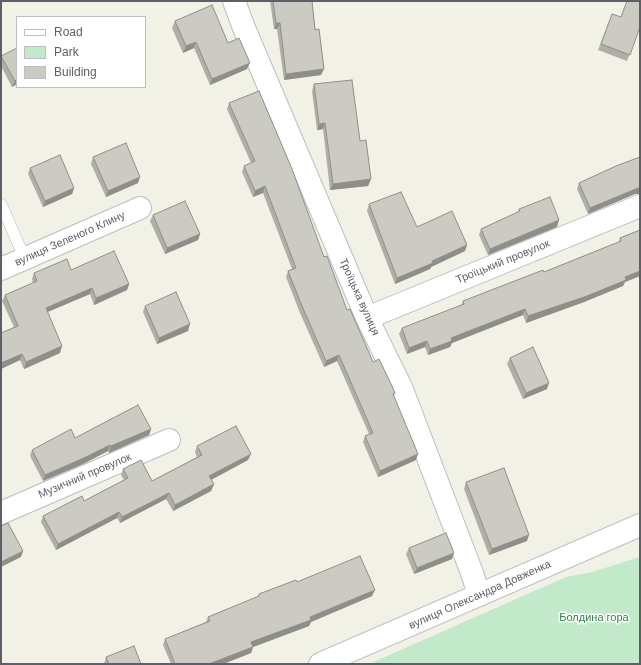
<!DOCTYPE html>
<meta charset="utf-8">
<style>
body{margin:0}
#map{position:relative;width:641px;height:665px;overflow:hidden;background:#f1f1e6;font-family:Helvetica,sans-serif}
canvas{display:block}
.frame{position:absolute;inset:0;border:2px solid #5d6067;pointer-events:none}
.legend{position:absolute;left:16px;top:16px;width:130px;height:72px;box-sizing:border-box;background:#fff;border:1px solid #bebfc2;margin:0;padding:5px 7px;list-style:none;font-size:12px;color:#5d6067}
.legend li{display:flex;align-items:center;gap:8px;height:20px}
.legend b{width:20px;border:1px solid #bebfc2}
</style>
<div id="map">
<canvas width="641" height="665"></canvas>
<div class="frame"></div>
<ul class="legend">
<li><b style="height:5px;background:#fff"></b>Road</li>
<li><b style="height:11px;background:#c1e9ca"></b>Park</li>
<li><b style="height:11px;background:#cccbc3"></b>Building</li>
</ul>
</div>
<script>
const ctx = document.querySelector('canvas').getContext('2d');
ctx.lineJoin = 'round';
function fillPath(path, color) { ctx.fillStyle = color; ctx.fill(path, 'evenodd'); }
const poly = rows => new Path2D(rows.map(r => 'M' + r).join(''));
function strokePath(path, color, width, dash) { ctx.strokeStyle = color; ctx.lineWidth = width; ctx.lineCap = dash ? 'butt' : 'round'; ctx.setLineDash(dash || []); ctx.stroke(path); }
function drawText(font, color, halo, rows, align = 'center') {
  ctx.font = font + ' Helvetica,sans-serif'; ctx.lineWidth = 3; ctx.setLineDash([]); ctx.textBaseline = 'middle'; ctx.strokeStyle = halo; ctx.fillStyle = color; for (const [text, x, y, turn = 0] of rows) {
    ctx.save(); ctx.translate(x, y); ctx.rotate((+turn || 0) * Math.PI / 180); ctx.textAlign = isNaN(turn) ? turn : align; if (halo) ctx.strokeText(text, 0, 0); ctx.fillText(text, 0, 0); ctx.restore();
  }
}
const green = poly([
 [640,557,640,664,369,664,566,577,592,572]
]);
const service = poly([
 [1,204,25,259]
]);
const minor = poly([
 [234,1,244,28,367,318,401,387,472,573,479,595],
 [1,269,140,208],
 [367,318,640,206],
 [1,513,169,440]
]);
const secondary = poly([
 [320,664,640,525]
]);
const wall = poly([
 [270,1,312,1,321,75,284,80,277,29,274,29],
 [612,14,640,27,627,61,598,50],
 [175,21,228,43,247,69,210,85,194,48,183,53,172,28],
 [1,56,17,84,12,87,1,66],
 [314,84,360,141,371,179,368,186,330,190,323,129,317,130,312,91],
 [229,103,324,257,347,310,373,362,395,393,394,396,416,460,378,477,363,442,365,436,369,434,337,361,324,367,300,313,286,277,288,271,292,269,263,193,253,197,242,172,244,166,251,163,227,109],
 [93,157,138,183,106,197,91,164],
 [640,157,640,194,635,194,588,214,577,189,579,183],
 [30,168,74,188,72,194,43,207,28,174],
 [369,204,417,227,467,245,465,251,431,267,430,269,395,284,367,211],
 [519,209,557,227,488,255,479,235,481,229,518,213],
 [153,215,200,234,198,240,165,254,150,221],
 [640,230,640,276,625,282,623,286,584,302,526,323,523,315,452,343,450,347,428,355,425,347,407,354,399,334,402,328,461,306,463,301,544,272,619,242,620,238],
 [71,270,129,284,127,290,94,305,90,294,47,312,60,353,24,369,20,360,1,369,1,333,14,327,2,301,5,295,33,283,32,279,34,273],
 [145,306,188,331,157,344,143,312],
 [510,358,547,389,523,399,507,364],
 [151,429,149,435,109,453,108,451,83,464,43,481,30,456,32,450],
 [197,446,248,460,211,480,214,484,211,491,173,511,166,499,120,523,117,518,56,550,41,522,43,516,84,501,124,480,121,475,123,469,152,481,197,457,195,452],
 [466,482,527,541,489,555,464,489],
 [409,548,452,559,414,574,406,554],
 [297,582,372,596,311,622,309,626,253,647,251,653,223,664,171,664,163,645,165,639,206,622,208,617,258,597,259,594],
 [106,657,141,664,104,664]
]);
const shadedWall = poly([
 [276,23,280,23,277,29,274,29],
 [196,42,194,48,183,53,186,46],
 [250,63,247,69,210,85,212,79],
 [324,69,321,75,284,80,286,74],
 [17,79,17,84,12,87,15,81],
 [325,123,323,129,317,130,319,124],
 [140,177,138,183,106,197,108,191],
 [371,179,368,186,330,190,333,184],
 [265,186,263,193,253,197,255,191],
 [74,188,72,194,43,207,45,201],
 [638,188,640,188,640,194,635,194,588,214,590,208],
 [559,220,557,227,488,255,490,249],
 [200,234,198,240,165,254,167,248],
 [467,245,465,251,431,267,430,269,395,284,397,278],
 [640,271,640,276,625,282,623,286,584,302,526,323,528,316],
 [129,284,127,290,94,305,96,298],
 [92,288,90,294,43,314,46,308],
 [525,309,523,315,452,343,450,347,428,355,430,349,451,338],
 [190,324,188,331,157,344,159,338],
 [427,341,425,347,407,354,409,348],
 [62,346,60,353,24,369,26,362],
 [22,354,20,360,1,369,1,363],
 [339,355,337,361,324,367,326,361],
 [549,383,547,389,523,399,526,393],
 [151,429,149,435,109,453,111,446],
 [110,445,108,451,83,464,43,481,45,475],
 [251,454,248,460,207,482,209,476],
 [418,454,416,460,378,477,380,471],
 [214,484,211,491,173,511,175,505],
 [169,493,166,499,120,523,122,517],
 [119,512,117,518,56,550,58,544],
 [529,535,527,541,489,555,492,549],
 [23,551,21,557,1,567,1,562],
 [454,553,452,559,414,574,417,568],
 [375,590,372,596,311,622,309,626,253,647,251,653,223,664,209,664,251,642]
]);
const building = poly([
 [273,1,312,1,315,30,319,29,324,69,286,74,280,23,276,23,273,1],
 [627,1,640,1,640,27,630,55,601,44,612,14,621,17,627,1],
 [212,5,228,43,239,38,250,63,212,79,196,42,186,46,175,21,212,5],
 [17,48,17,79,15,81,1,56,17,48],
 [352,80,360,141,366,140,371,179,333,184,325,123,319,124,314,84,352,80],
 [259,91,292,169,324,257,327,256,347,310,350,309,373,362,379,359,392,386,395,393,393,394,418,454,380,471,365,436,373,433,339,355,326,361,302,306,288,271,296,268,265,186,255,191,244,166,255,161,229,103,259,91],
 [126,143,140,177,108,191,93,157,126,143],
 [60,155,74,188,45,201,30,168,60,155],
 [640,157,640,188,638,188,590,208,579,183,616,166,640,157],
 [401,192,417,227,452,211,467,245,432,261,433,263,397,278,369,204,401,192],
 [550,197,559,220,490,249,481,229,520,211,519,209,550,197],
 [185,201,200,234,167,248,153,215,185,201],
 [640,230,640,271,625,277,626,280,587,296,528,316,525,309,451,338,452,341,430,349,427,341,409,348,402,328,464,304,463,301,543,270,544,272,621,241,620,238,640,230],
 [114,251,129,284,96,298,92,288,46,308,62,346,26,362,22,354,1,363,1,333,18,326,5,295,37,281,34,273,67,259,71,270,114,251],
 [176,292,190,324,159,338,145,306,176,292],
 [533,347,549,383,526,393,510,358,533,347],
 [138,405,151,429,111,446,110,445,86,457,45,475,32,450,71,429,75,438,138,405],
 [236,426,251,454,209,476,214,484,175,505,169,493,122,517,119,512,58,544,43,516,82,496,84,501,128,478,123,469,141,460,152,481,202,455,197,446,236,426],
 [504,468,529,535,492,549,466,482,504,468],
 [8,523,23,551,1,562,1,526,8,523],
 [446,533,454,553,417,568,409,548,446,533],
 [360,556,375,590,310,617,311,620,251,642,253,647,209,664,175,664,165,639,210,621,208,617,259,596,259,594,296,580,297,582,360,556],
 [134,646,141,664,109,664,106,657,134,646]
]);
const streetNames = [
 ["вулиця Зеленого Клину",70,239,-24],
 ["Троїцький провулок",503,262,-22],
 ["Троїцька вулиця",359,297,66],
 ["Музичний провулок",85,476,-23],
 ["вулиця Олександра Довженка",480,595,-24]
];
const parkNames = [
 ["Болдина гора",594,618]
];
fillPath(green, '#c1e9ca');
strokePath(service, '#bdbec5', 12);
strokePath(minor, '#bdbec5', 24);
strokePath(secondary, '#bec0c7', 24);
strokePath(service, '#fff', 11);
strokePath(minor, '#fff', 22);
strokePath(secondary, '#fff', 22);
fillPath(wall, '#afafa8');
fillPath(shadedWall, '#8f8e88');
fillPath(building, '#cccbc3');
strokePath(building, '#8f8e88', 1);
drawText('11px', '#5d6067', '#fff', streetNames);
drawText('11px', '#2f8446', '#fff', parkNames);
</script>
